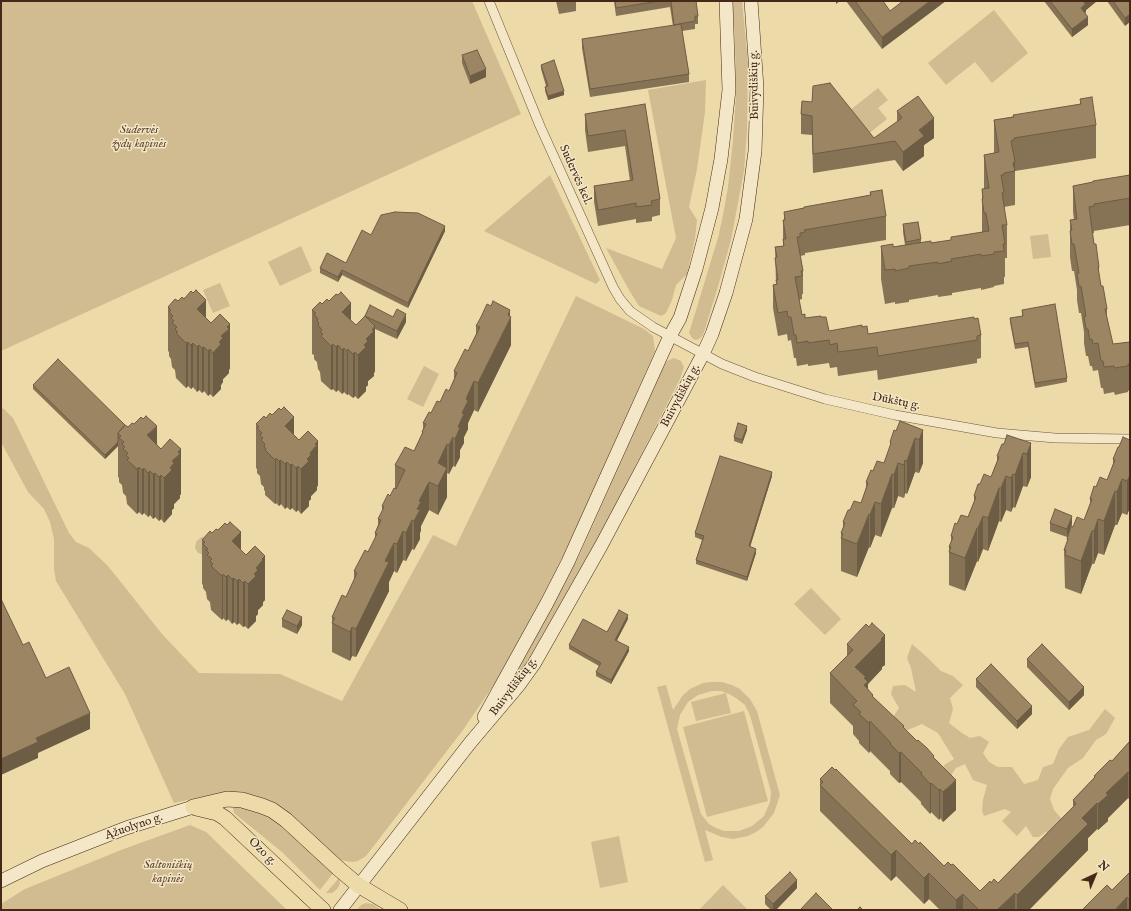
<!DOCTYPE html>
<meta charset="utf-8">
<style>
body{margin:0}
#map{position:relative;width:1131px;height:911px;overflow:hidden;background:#ecdaa9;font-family:"IM FELL English",serif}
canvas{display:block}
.frame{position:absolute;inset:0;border:2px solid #452818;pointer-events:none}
.north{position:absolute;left:1075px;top:855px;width:40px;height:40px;-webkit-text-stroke:3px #f3e7c7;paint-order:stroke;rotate:44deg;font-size:11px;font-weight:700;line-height:16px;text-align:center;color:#452818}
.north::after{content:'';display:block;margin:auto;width:14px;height:18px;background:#452818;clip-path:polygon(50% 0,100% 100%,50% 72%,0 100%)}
</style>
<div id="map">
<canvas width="1131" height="911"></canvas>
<div class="frame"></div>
<div class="north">N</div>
</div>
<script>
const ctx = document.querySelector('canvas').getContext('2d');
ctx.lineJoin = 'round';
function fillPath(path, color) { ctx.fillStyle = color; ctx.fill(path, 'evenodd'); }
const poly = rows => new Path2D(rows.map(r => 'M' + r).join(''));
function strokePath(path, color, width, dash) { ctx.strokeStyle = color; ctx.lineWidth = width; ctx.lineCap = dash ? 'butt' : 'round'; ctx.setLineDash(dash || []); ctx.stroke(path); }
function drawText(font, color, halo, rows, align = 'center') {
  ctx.font = font + ' "IM FELL English",serif'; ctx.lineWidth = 3; ctx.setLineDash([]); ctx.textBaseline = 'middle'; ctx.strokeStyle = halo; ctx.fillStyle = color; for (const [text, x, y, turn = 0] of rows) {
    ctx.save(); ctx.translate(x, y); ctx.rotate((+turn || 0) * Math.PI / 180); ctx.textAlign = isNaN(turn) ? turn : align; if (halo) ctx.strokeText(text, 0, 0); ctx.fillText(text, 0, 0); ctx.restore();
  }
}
const green = poly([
 [1,1,472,1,521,114,1,351],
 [732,1,742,1,748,63,747,131,744,171,731,240,717,290,703,335,699,339,695,340,692,338,689,333,718,238,723,215,728,187,733,140,736,95,735,41],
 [994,10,1028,53,992,83,975,62,946,85,928,63],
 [706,80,705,112,697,169,689,207,697,220,695,239,687,274,676,285,672,300,667,311,665,314,661,316,639,306,629,290,606,248,662,269,676,238,648,90],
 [878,88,888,100,878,108,887,119,867,135,849,111],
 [550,175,600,280,596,284,484,231],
 [1048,234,1051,257,1033,259,1030,236],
 [301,246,312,271,280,286,268,262],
 [220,283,230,306,213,313,203,290],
 [576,296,644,329,653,336,655,351,570,542,534,613,497,680,463,730,366,856,358,861,352,862,340,860,234,793,215,794,174,803,125,694,56,581,54,569,54,539,50,522,44,509,28,492,1,442,1,408,4,409,13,418,69,533,76,542,89,548,108,566,162,634,199,673,280,674,342,701,433,535,456,546],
 [674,358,681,361,684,367,680,379,598,539,528,660,501,701,579,556,663,368,667,361],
 [424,366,439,374,423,407,407,399],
 [203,537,206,537,204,555,198,553,195,548,196,542,200,538],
 [811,588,841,619,825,635,794,604],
 [912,644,928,658,941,671,953,676,963,685,950,698,953,709,949,723,962,733,970,738,980,736,989,742,983,753,989,762,998,767,1012,767,1024,784,1038,780,1043,767,1053,764,1059,749,1068,737,1089,730,1105,709,1115,718,1106,734,1096,740,1083,758,1068,768,1053,789,1050,799,1054,810,1062,819,1055,835,1046,832,1039,837,1033,837,1026,826,1017,836,1002,821,1011,812,1005,809,984,816,982,811,983,800,987,785,973,780,965,764,956,768,950,777,945,774,944,765,954,759,938,733,922,724,903,732,891,720,899,708,891,694,893,686,905,685,916,692,911,668,907,658],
 [711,682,722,682,732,685,740,689,750,699,757,711,780,795,774,813,763,827,756,832,748,836,733,839,722,837,705,830,713,860,705,862,657,687,666,685,673,710,683,695,690,689,703,683],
 [712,691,721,691,729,694,736,698,745,705,750,715,771,792,770,802,764,816,752,826,739,831,724,831,716,828,709,824,701,814,677,729,680,715,688,702,698,695],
 [726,693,731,713,696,721,691,702],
 [744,711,768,801,707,817,683,727],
 [236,805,275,818,334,872,320,890,282,852,234,813,233,808],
 [190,825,206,832,287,910,1,910,1,904,25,889,121,850],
 [619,836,628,882,600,888,591,842],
 [339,878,340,884,337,889,332,893,326,893],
 [723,885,748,910,699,910],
 [366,903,373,904,381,910,357,910,361,905]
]);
const street = poly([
 [489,1,540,126,613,287,620,299,630,311,653,327,722,364,755,377,825,399,895,415,997,433,1055,438,1130,439]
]);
const secondary = poly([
 [484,717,547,603,568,562,670,336,680,318,696,269,712,208,721,159,729,90,726,1],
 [1,881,42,861,126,828,193,807],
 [340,910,470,743,519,685,534,664,601,546,703,354,712,334,726,293,746,219,755,151,757,88,751,1]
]);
const primary = poly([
 [193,807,227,799,242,800,262,806,272,810,286,820,339,869,358,885,400,910],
 [196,808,217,813,225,818,323,910]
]);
const wall = poly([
 [556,1,576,1,576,11,559,14],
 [614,1,696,1,698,16,698,24,695,24,695,29,682,31,689,74,689,82,590,97,582,48,582,39,673,26,670,7,616,16],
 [846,1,883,1,882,49],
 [1044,1,1097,1,1086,10,1086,12,1085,13,1088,25,1072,37],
 [1107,1,1130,1,1125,26],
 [462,55,486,77,470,84,462,63],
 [541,65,564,95,548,100,545,91,545,87,546,86,541,69],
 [1080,99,1096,125,1096,158,1015,171,1015,205,1004,207,1007,225,1007,258,1005,258,1005,277,1004,277,1004,284,994,286,994,287,981,290,981,288,952,293,952,295,938,297,938,295,909,300,909,302,895,304,895,302,885,304,881,279,881,246,893,247,905,245,903,232,903,224,921,239,921,243,931,243,951,240,982,232,982,189,984,189,984,155,994,153,994,120,1080,104],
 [802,101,874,138,897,122,897,111,934,138,924,145,924,156,903,171,895,160,813,173,812,135,801,134,801,114],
 [645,104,660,199,660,215,652,217,652,221,636,223,636,219,598,226,594,202,594,186,630,181,625,146,588,152,585,130,585,114],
 [1130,175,1130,225,1094,231,1094,233,1092,233,1101,286,1107,309,1107,318,1113,344,1130,342,1130,390,1128,391,1128,392,1115,395,1114,392,1104,394,1103,388,1101,388,1098,370,1093,371,1092,366,1090,366,1088,356,1086,356,1084,343,1084,332,1081,313,1079,313,1077,300,1077,290,1074,271,1072,271,1070,257,1070,220,1074,220,1073,212,1073,186,1093,182],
 [870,192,886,216,886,240,805,253,805,255,800,256,803,271,803,294,802,294,802,299,799,300,802,315,805,318,821,317,829,331,862,327,868,334,974,319,981,335,981,358,977,359,977,363,878,380,877,370,838,376,837,367,830,368,829,363,808,366,808,364,797,366,796,358,794,358,791,340,788,341,787,334,778,336,773,308,773,285,776,284,775,247,783,246,783,220,784,220,784,212,870,195],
 [445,231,408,308,342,275,338,282,320,273,320,268,346,263,371,235],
 [193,293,206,319,230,368,229,370,229,373,223,379,223,382,221,385,221,389,213,397,210,394,208,396,204,391,202,393,199,390,197,392,193,387,191,389,188,386,186,388,176,378,175,370,172,367,171,359,169,356,169,352,168,351,168,307],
 [322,304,356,325,365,316,393,317,406,322,397,339,375,329,375,371,374,373,374,376,368,381,368,385,366,387,366,391,358,399,355,396,353,398,348,394,347,395,344,392,342,394,338,390,336,392,333,389,331,390,321,381,320,372,318,369,317,362,314,359,314,355,312,354,312,310],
 [1022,310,1067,378,1067,382,1035,388,1028,347,1015,349,1010,322,1010,318,1022,316],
 [510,316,511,345,478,412,474,410,468,423,468,429,464,437,464,443,460,450,460,457,455,467,453,466,449,474,447,473,447,497,438,515,429,510,421,526,421,530,420,533,420,539,414,550,412,549,406,561,403,560,397,573,394,571,389,582,389,591,356,657,352,656,350,661,332,652,332,617,346,597,354,580,354,571,368,552,375,539,375,533,378,525,378,519,382,512,382,506,395,489,395,465,414,451,422,435,422,432,423,429,423,423,449,391,454,380,454,371,468,351,476,334,476,326],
 [33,385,128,427,157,444,181,494,180,495,180,498,174,504,174,508,172,510,172,514,164,523,161,519,159,521,155,517,153,519,150,515,148,517,144,513,142,515,139,512,137,514,127,504,126,496,123,493,122,485,119,482,119,478,118,477,118,446,105,459,33,389],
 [281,410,294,435,318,485,317,487,317,490,311,496,311,499,309,501,309,506,301,514,298,510,296,512,292,508,290,510,287,507,285,509,281,504,279,506,276,503,275,504,265,495,265,491,264,490,264,487,261,484,260,476,257,473,257,469,256,468,256,424,266,418,272,415],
 [747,430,742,444,734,441,734,437],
 [923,430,923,463,919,473,915,472,907,494,905,493,904,498,898,496,894,508,892,508,881,537,875,535,870,548,869,547,857,577,841,571,841,533,843,528,843,522,850,510,861,503,866,488,866,482,873,471,884,463,890,447,890,442,896,431],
 [1130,440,1130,510,1129,510,1127,515,1122,513,1117,525,1115,525,1104,555,1098,553,1094,564,1092,564,1081,594,1065,588,1064,550,1067,544,1067,537,1050,531,1050,523,1072,524,1071,526,1073,527,1084,520,1090,504,1090,499,1096,487,1107,480,1113,464,1113,459,1119,447],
 [1031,443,1031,477,1027,487,1023,486,1015,508,1013,507,1011,512,1006,510,1001,522,999,521,988,551,983,549,978,562,977,561,965,591,949,585,949,547,951,542,951,536,957,524,968,517,974,502,974,496,980,484,991,477,997,461,997,456,1004,444],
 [772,476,750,547,756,553,747,581,696,564,696,560,702,540,695,537,695,533],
 [212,533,241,550,265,600,263,602,263,605,258,610,258,614,256,616,256,621,248,629,245,626,243,627,239,623,237,625,234,622,232,624,228,619,226,621,223,618,222,620,211,610,210,602,207,599,206,592,203,588,203,585,202,584,202,540],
 [282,619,302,625,297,634,282,627],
 [628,619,617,640,629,651,611,684,596,676,596,672,599,666,569,649,569,645,607,632],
 [847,644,885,665,882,667,882,669,868,684,868,689,873,697,934,759,956,810,943,822,940,818,939,820,931,812,930,814,921,804,921,802,901,782,899,783,890,774,890,771,870,751,869,753,859,743,859,741,853,734,853,726,830,703,830,673,847,656],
 [1027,659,1084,695,1069,710,1027,667],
 [976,679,1032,714,1017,729,976,687],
 [1130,741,1130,798,1129,799,1128,798,1108,818,1108,821,1098,830,1097,829,1088,838,1088,850,1029,910,940,910,929,899,924,904,896,876,891,881,820,811,820,779,980,891,991,883,998,883,1073,807,1073,800,1094,778,1094,776,1112,761],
 [1130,872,1130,910,1082,910,1112,890],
 [797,888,776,910,771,910,765,904,765,896]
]);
const shadedWall = poly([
 [836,1,840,1,836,4],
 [930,1,946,1,882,49,882,37],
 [1086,1,1097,1,1086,10,1086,12,1081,16,1081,8,1084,3],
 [1130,14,1130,22,1125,26,1125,18],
 [1088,17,1088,25,1072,37,1072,29],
 [486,69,486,77,470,84,470,76],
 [564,91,564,95,548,100,548,96],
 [934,118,934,138,924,145,924,156,903,171,903,152,919,130],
 [1015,162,1015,196,1015,171,1013,163],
 [445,226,445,231,408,308,408,303],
 [1098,267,1099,267,1099,293],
 [342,270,342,275,338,282,338,277],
 [206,300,206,345,204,347,204,391,202,393,202,348,199,345,199,390,197,392,197,309],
 [351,303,351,347,348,350,348,394,347,395,347,351,344,348,344,392,342,394,342,312],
 [510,310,510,319,511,317,511,345,478,412,478,383],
 [406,314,406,322,397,339,397,331],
 [230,324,230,368,229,370,229,373,223,379,223,382,221,385,221,389,213,397,213,353,219,342,221,336,227,327],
 [375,326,375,371,374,373,374,376,368,381,368,385,366,387,366,391,358,399,358,355,364,345,366,339,372,330],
 [188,342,188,386,186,388,186,343],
 [193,343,193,387,191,389,191,345],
 [333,344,333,389,331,390,331,346],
 [338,345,338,390,336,392,336,347],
 [210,349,210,394,208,396,208,351],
 [355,352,355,396,353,398,353,354],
 [474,381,474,410,468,423,468,429,464,437,464,443,460,450,460,457,455,467,455,439,458,427,466,399],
 [294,417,294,461,292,464,292,508,290,510,290,465,287,462,287,507,285,509,285,426],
 [157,426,157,470,150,471,150,515,148,517,148,473,147,435],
 [747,426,747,430,742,444,742,440],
 [923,430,923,463,919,473,919,440],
 [453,437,453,466,449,474,449,445],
 [915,438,915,472,907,494,907,461],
 [318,441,318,485,317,487,317,490,311,496,311,499,309,501,309,506,301,514,301,469,307,459,310,453,315,444],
 [118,442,118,446,105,459,105,455],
 [1031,443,1031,477,1027,487,1027,454],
 [447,444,447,497,438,515,438,463],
 [181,449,181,494,180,495,180,498,174,504,174,508,172,510,172,514,164,523,164,478,170,468,172,461,178,452],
 [1023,453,1023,486,1015,508,1015,475],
 [276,458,276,503,275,504,275,460],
 [281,460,281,504,279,506,279,461],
 [905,460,905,493,904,498,904,465],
 [898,463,898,496,894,508,894,475],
 [298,466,298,510,296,512,296,468],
 [139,467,139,512,137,514,137,469],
 [144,468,144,513,142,515,142,470],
 [772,472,772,476,749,550,749,546],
 [155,473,155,517,153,519,153,474],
 [892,474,892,508,881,537,881,504],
 [1013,474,1013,507,1011,512,1011,478],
 [161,475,161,519,159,521,159,477],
 [1006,476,1006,510,1001,522,1001,488],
 [1129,477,1129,510,1127,515,1127,481],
 [1122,479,1122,513,1117,525,1117,492],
 [429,482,429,510,421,526,421,530,420,533,420,539,414,550,414,521,419,501],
 [999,488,999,521,988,551,988,518],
 [1115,491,1115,525,1104,555,1104,521],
 [875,502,875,535,870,548,870,515],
 [869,514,869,547,857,577,857,544],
 [983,516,983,549,978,562,978,528],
 [1072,516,1072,524,1067,537,1067,529],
 [1098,519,1098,553,1094,564,1094,531],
 [412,520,412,549,406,561,406,533],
 [977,528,977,561,965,591,965,558],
 [403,531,403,560,397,573,397,544],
 [1092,531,1092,564,1081,594,1081,561],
 [241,532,241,577,234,578,234,622,232,624,232,541],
 [394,543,394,571,389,582,389,591,356,657,356,629,385,561],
 [756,549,756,553,747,581,747,577],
 [265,556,265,600,263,602,263,605,258,610,258,614,256,616,256,621,248,629,248,584,254,574,256,568,262,559],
 [223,574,223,618,222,620,222,576],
 [228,575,228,619,226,621,226,577],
 [239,579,239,623,237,625,237,581],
 [245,581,245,626,243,627,243,583],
 [628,615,628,619,615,644,615,640],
 [302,617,302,625,297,634,297,626],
 [352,627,352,656,350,661,350,632],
 [885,635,885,665,882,667,882,669,868,684,868,711,855,667],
 [629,647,629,651,611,684,611,680],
 [1084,687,1084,695,1069,710,1069,702],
 [1032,706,1032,714,1017,729,1017,721],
 [90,713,90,729,38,753,38,758,1,775,1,759,36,738],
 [870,721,870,751,869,753,869,723],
 [901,752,901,782,899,783,899,753],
 [1128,772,1128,798,1108,818,1108,821,1098,830,1098,804,1106,793],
 [1130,772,1130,798,1129,799,1129,773],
 [956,780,956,810,943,822,943,792],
 [931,783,931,812,930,814,930,784],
 [940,789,940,818,939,820,939,790],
 [1097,803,1097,829,1088,838,1088,850,1029,910,1017,910,1017,895,1082,818],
 [896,850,896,876,891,881,891,855],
 [929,873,929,899,924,904,924,878],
 [797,880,797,888,776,910,773,910,773,904],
 [1015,893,1015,910,997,910],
 [963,894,963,910,956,910,956,900],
 [1127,897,1127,910,1115,910]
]);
const building = poly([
 [615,1,659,1,616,8,615,1],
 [671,1,696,1,698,16,695,16,695,21,674,25,671,1],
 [855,1,883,1,890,11,903,1,930,1,882,37,855,1],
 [1050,1,1086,1,1084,3,1086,4,1081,8,1088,17,1072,29,1050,1],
 [1113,1,1130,1,1130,14,1125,18,1113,1],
 [681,24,689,74,590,89,582,39,681,24],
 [477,50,486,69,470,76,462,55,477,50],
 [554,60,564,91,548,96,545,87,548,86,541,65,554,60],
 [830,83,874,138,902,118,897,111,918,96,934,118,919,130,924,136,903,152,895,141,813,154,812,116,801,114,802,101,812,102,813,86,830,83],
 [1092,97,1096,125,1014,138,1014,140,1011,141,1015,162,1013,163,1015,171,1004,173,1004,175,1001,175,1004,192,1002,193,1007,225,1002,225,1005,244,1003,244,1004,251,994,252,994,254,981,256,981,254,951,259,952,261,938,264,938,262,909,266,909,268,895,271,895,269,885,270,881,246,893,244,893,247,931,241,931,243,951,240,951,237,989,231,986,213,984,213,982,199,983,199,982,189,989,188,984,155,999,152,994,120,1014,117,1013,115,1081,104,1080,99,1092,97],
 [645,104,660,199,651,201,652,205,636,207,636,203,598,210,594,186,633,180,625,130,588,136,585,114,645,104],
 [1130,175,1130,198,1094,204,1094,206,1089,207,1094,244,1096,244,1099,267,1098,267,1101,286,1103,286,1107,309,1105,309,1113,344,1130,342,1130,364,1128,364,1128,366,1115,368,1114,366,1104,367,1103,361,1101,361,1098,343,1093,344,1092,339,1090,340,1088,329,1086,329,1084,316,1086,316,1081,286,1079,287,1077,273,1079,273,1074,244,1072,244,1070,231,1072,230,1070,220,1077,219,1073,186,1093,182,1093,181,1130,175],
 [882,190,886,216,804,230,805,232,800,233,800,237,797,237,803,271,801,271,802,276,795,277,802,315,805,314,805,318,821,316,821,317,826,317,829,331,862,325,862,327,867,326,868,334,974,317,974,319,978,318,981,335,977,336,977,340,878,356,877,347,838,352,837,343,830,345,829,340,808,343,808,341,797,343,796,335,794,335,791,317,788,317,787,311,778,313,773,285,777,284,776,280,778,280,775,258,777,257,775,247,784,246,783,239,786,239,783,220,785,220,784,212,804,208,804,207,871,195,870,192,882,190],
 [395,212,418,213,445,226,408,303,342,270,338,277,320,268,327,253,346,263,362,230,371,235,381,215,395,212],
 [918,222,921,239,906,242,903,224,918,222],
 [196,290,206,300,197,309,211,323,220,314,230,324,227,327,229,329,221,336,223,338,219,342,221,344,213,353,210,349,208,351,204,347,202,348,199,345,197,347,193,343,191,345,188,342,186,343,176,333,178,332,175,329,177,327,172,323,174,321,171,318,173,316,169,312,171,310,168,307,175,299,178,301,182,297,184,299,191,291,193,293,196,290],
 [341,292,351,303,342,312,356,325,365,316,375,326,372,330,374,331,366,339,368,341,364,345,366,347,358,355,355,352,353,354,348,349,347,351,344,348,342,350,338,345,336,347,333,344,331,346,321,336,323,334,320,332,322,330,318,325,319,323,317,321,318,319,314,314,316,313,312,310,320,302,322,304,327,299,329,301,336,294,338,295,341,292],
 [493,301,510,310,508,315,511,317,478,383,474,381,466,399,468,401,462,413,464,414,458,427,460,428,455,439,453,437,449,445,447,444,438,463,447,468,438,486,429,482,419,501,421,502,417,509,420,510,414,521,412,520,406,533,403,531,397,544,394,543,385,561,389,562,378,584,356,629,352,627,350,632,332,623,335,618,332,617,342,595,346,597,357,573,354,571,365,550,368,552,377,534,375,533,381,520,378,519,384,507,382,506,388,494,390,496,394,488,396,489,405,470,395,465,405,447,414,451,423,432,422,432,426,424,423,423,429,412,431,413,437,401,440,402,446,389,449,391,457,373,454,371,465,349,468,351,480,327,476,326,481,317,487,304,491,306,493,301],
 [1055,304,1067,378,1035,383,1028,342,1015,344,1010,318,1023,316,1022,310,1055,304],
 [370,305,393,317,397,309,406,314,397,331,365,316,370,305],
 [58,359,125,425,118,433,118,442,105,455,33,385,58,359],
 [284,407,294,417,285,426,299,440,308,431,318,441,315,444,317,445,310,453,311,455,307,459,309,461,301,469,298,466,296,468,292,464,290,465,287,462,285,464,281,460,279,461,276,458,275,460,265,450,266,449,264,446,265,444,261,440,263,438,260,435,262,433,257,428,259,427,256,424,264,416,266,418,270,413,272,415,279,408,281,410,284,407],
 [146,416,157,426,147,435,161,449,170,439,181,449,178,452,180,454,172,461,174,463,170,468,172,470,164,478,161,475,159,477,155,473,153,474,150,471,148,473,144,468,142,470,139,467,137,469,127,460,129,458,126,455,128,453,123,449,125,447,122,444,124,442,119,438,121,436,118,433,125,425,128,427,132,423,134,424,141,417,143,419,146,416],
 [900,421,923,430,919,440,915,438,907,461,905,460,904,465,898,463,894,475,892,474,881,504,875,502,870,515,869,514,857,544,841,538,843,534,841,533,845,523,843,522,848,510,850,510,854,501,861,503,868,483,866,482,871,470,873,471,877,461,884,463,891,443,890,442,894,430,896,431,900,421],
 [738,423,747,426,742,440,734,437,738,423],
 [1007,435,1031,443,1027,454,1023,453,1015,475,1013,474,1011,478,1006,476,1001,488,999,488,988,518,983,516,978,528,977,528,965,558,949,552,951,547,949,547,953,537,951,536,955,523,957,524,961,515,968,517,976,497,974,496,978,484,980,484,984,474,991,477,999,457,997,456,1002,444,1004,444,1007,435],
 [1123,437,1130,440,1130,477,1129,477,1127,481,1122,479,1117,492,1115,491,1104,521,1098,519,1094,531,1092,531,1081,561,1065,555,1066,550,1064,550,1068,539,1067,539,1071,526,1073,527,1077,517,1084,520,1092,499,1090,499,1094,486,1096,487,1100,477,1107,480,1115,460,1113,459,1118,447,1119,447,1123,437],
 [720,456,772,472,749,546,756,549,747,577,696,560,704,536,695,533,720,456],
 [1055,509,1072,516,1067,529,1050,523,1055,509],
 [230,522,241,532,232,541,246,555,255,546,265,556,262,559,263,560,256,568,258,570,254,574,256,576,248,584,245,581,243,583,239,579,237,581,234,578,232,579,228,575,226,577,223,574,222,576,211,566,213,564,210,561,212,559,207,555,209,553,206,550,208,549,203,544,205,542,202,540,210,531,212,533,216,529,218,530,225,523,227,525,230,522],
 [1,599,23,645,29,642,46,678,69,667,90,713,36,738,38,742,1,759,1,599],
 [287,610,302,617,297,626,282,619,287,610],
 [619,610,628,615,615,640,629,647,611,680,596,672,601,663,569,645,583,619,607,632,619,610],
 [872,623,885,635,881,639,882,640,855,667,866,677,864,678,868,682,864,685,873,695,872,696,904,726,903,727,917,741,918,740,927,748,934,756,933,757,956,780,943,792,940,789,939,790,931,783,930,784,921,774,922,773,901,752,899,753,890,744,891,743,870,721,869,723,859,714,861,712,853,705,857,701,830,673,853,650,847,644,866,624,869,627,872,623],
 [1042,644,1084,687,1069,702,1027,659,1042,644],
 [991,664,1032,706,1017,721,976,679,991,664],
 [1130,741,1130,772,1129,773,1128,772,1106,793,1108,795,1098,804,1097,803,1082,818,1088,824,1017,895,1015,893,997,910,979,910,963,894,956,900,929,873,924,878,896,850,891,855,820,785,823,782,820,779,832,767,835,770,836,769,912,844,915,840,919,844,920,842,944,866,948,862,951,865,953,864,980,891,990,881,991,883,994,879,998,883,1076,804,1073,800,1095,777,1094,776,1110,760,1112,761,1130,741],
 [790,872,797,880,773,904,765,896,790,872],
 [1130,872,1130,900,1127,897,1115,910,1082,910,1107,885,1112,890,1130,872],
 [816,893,833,910,800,910,816,893],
 [860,907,863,910,857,910,860,907]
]);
const streetNames = [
 ["Buivydiškių g.",755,85,-91],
 ["Sudervės kel.",575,175,66],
 ["Buivydiškių g.",681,396,-62],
 ["Dūkštų g.",896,402,11],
 ["Buivydiškių g.",514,687,-53],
 ["Ąžuolyno g.",134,827,-19],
 ["Ozo g.",262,852,44]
];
const parkNames = [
 ["Sudervės",139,131],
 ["žydų kapinės",139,145],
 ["Saltoniškių",168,866],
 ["kapinės",168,880]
];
fillPath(green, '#d0bc90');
strokePath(street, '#6f543c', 10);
strokePath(secondary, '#452818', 14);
strokePath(primary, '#452818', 16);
strokePath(street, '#f3e7c7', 9);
strokePath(secondary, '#f3e7c7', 13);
strokePath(primary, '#ecdaa9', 15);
fillPath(wall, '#867255');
fillPath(shadedWall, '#6d5d45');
fillPath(building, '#9c8563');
strokePath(building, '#6d5d45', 1);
drawText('12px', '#452818', '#f3e7c7', streetNames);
drawText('italic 12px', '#614630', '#f3e7c7', parkNames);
</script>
